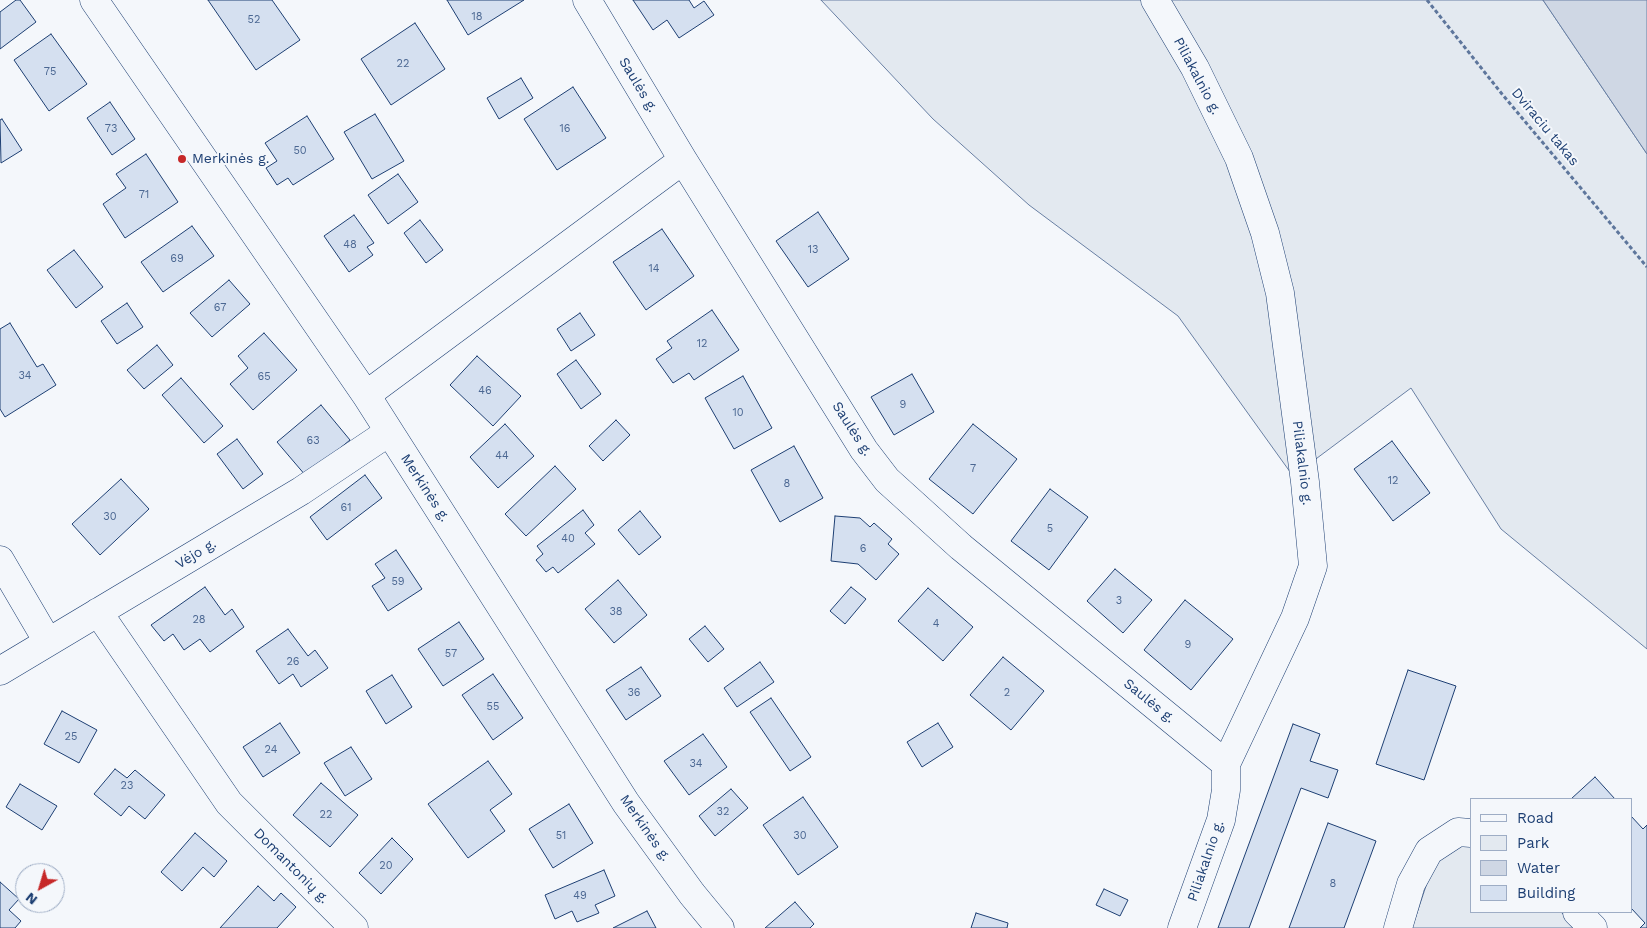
<!DOCTYPE html>
<meta charset="utf-8">
<style>
body{margin:0}
#map{position:relative;width:1647px;height:928px;overflow:hidden;background:#f4f7fb;font-family:"Work Sans",sans-serif}
canvas{display:block}
.legend{position:absolute;left:1470px;top:798px;width:162px;height:115px;box-sizing:border-box;background:#f4f7fb;border:1px solid #9eadc5;margin:0;padding:6px 9px;list-style:none;font-size:15px;color:#1d3f73}
.legend li{display:flex;align-items:center;gap:10px;height:25px}
.legend b{width:25px;border:1px solid #9eadc5}
.north{position:absolute;left:15px;top:863px;width:50px;height:50px;box-sizing:border-box;background:#f4f7fb;border:1px solid #9eadc5;border-radius:50%;rotate:219deg;font-size:14px;font-weight:700;line-height:20px;text-align:center;color:#1d3f73}
.north::after{content:'';display:block;margin:auto;width:18px;height:22px;background:#c62828;clip-path:polygon(50% 0,100% 100%,50% 72%,0 100%)}
</style>
<div id="map">
<canvas width="1647" height="928"></canvas>
<ul class="legend">
<li><b style="height:6px;background:#f4f7fb"></b>Road</li>
<li><b style="height:14px;background:#e3e9f0"></b>Park</li>
<li><b style="height:14px;background:#cfd7e4"></b>Water</li>
<li><b style="height:14px;background:#d5e0f0"></b>Building</li>
</ul>
<div class="north">N</div>
</div>
<script>
const ctx = document.querySelector('canvas').getContext('2d');
ctx.lineJoin = 'round';
function fillPath(path, color) { ctx.fillStyle = color; ctx.fill(path, 'evenodd'); }
const poly = rows => new Path2D(rows.map(r => 'M' + r).join(''));
function strokePath(path, color, width, dash) { ctx.strokeStyle = color; ctx.lineWidth = width; ctx.lineCap = dash ? 'butt' : 'round'; ctx.setLineDash(dash || []); ctx.stroke(path); }
function drawText(font, color, halo, rows, align = 'center') {
  ctx.font = font + ' "Work Sans",sans-serif'; ctx.lineWidth = 4; ctx.setLineDash([]); ctx.textBaseline = 'middle'; ctx.strokeStyle = halo; ctx.fillStyle = color; for (const [text, x, y, turn = 0] of rows) {
    ctx.save(); ctx.translate(x, y); ctx.rotate((+turn || 0) * Math.PI / 180); ctx.textAlign = isNaN(turn) ? turn : align; if (halo) ctx.strokeText(text, 0, 0); ctx.fillText(text, 0, 0); ctx.restore();
  }
}
const green = poly([
 [821,0,1543,0,1647,154,1647,649,1501,529,1411,388,1293,476,1178,316,1029,205,933,119,821,0],
 [1466,844,1471,845,1471,912,1561,912,1576,928,1412,928,1430,874,1443,853,1466,844]
]);
const water = poly([
 [1543,0,1647,0,1647,154,1543,0]
]);
const building = poly([
 [16,0,20,0,36,22,0,49,0,12,16,0],
 [208,0,272,0,300,40,256,70,208,0],
 [447,0,524,0,468,35,447,0],
 [633,0,689,0,694,8,704,1,714,15,679,38,667,20,653,30,633,0],
 [415,23,445,69,391,105,361,59,415,23],
 [51,34,87,84,49,111,14,60,51,34],
 [521,78,533,98,499,119,487,98,521,78],
 [573,87,606,138,557,170,524,119,573,87],
 [110,102,135,139,112,155,87,118,110,102],
 [375,114,404,161,372,179,344,132,375,114],
 [307,116,334,159,293,185,288,178,277,185,266,168,277,161,265,143,307,116],
 [2,119,22,150,1,163,0,120,2,119],
 [146,154,178,202,125,238,103,204,126,188,116,174,146,154],
 [398,174,418,202,388,224,368,195,398,174],
 [818,212,849,259,808,287,776,241,818,212],
 [354,215,374,243,367,247,373,255,349,272,324,236,354,215],
 [420,220,443,250,426,263,404,233,420,220],
 [192,226,214,256,163,292,141,262,192,226],
 [662,229,694,276,646,310,613,262,662,229],
 [74,250,103,287,76,308,47,270,74,250],
 [229,280,250,304,212,337,190,313,229,280],
 [127,303,143,327,117,344,101,321,127,303],
 [712,310,739,350,694,380,689,373,673,383,656,359,672,348,667,341,712,310],
 [580,313,595,335,571,351,557,329,580,313],
 [10,323,37,367,43,364,56,385,5,417,0,409,0,329,10,323],
 [264,333,297,370,253,410,230,384,248,368,238,356,264,333],
 [157,345,173,365,144,389,127,370,157,345],
 [477,356,521,396,493,426,450,385,477,356],
 [576,360,601,394,581,409,557,374,576,360],
 [912,374,934,412,894,435,871,397,912,374],
 [743,376,772,428,734,449,705,398,743,376],
 [181,378,223,426,204,443,162,395,181,378],
 [321,405,350,440,306,476,277,442,321,405],
 [616,420,630,435,603,461,589,446,616,420],
 [505,424,534,456,498,488,470,457,505,424],
 [973,424,1017,459,973,514,929,479,973,424],
 [237,439,263,474,243,489,217,454,237,439],
 [1392,441,1430,493,1393,521,1354,469,1392,441],
 [794,446,823,498,780,522,751,470,794,446],
 [555,466,576,489,526,536,505,514,555,466],
 [365,475,382,498,327,540,310,517,365,475],
 [121,479,149,509,100,555,72,524,121,479],
 [1050,489,1088,517,1049,570,1011,541,1050,489],
 [583,510,594,525,585,533,595,544,558,573,553,567,546,572,536,560,543,554,537,546,583,510],
 [640,511,661,537,639,555,618,530,640,511],
 [835,516,860,518,870,527,874,523,892,539,888,544,899,554,876,580,858,564,831,561,835,516],
 [396,550,422,589,388,611,372,586,385,578,375,564,396,550],
 [1115,569,1152,600,1123,633,1087,601,1115,569],
 [618,580,647,615,614,643,585,609,618,580],
 [205,587,225,615,232,609,244,627,210,652,200,639,184,650,173,634,164,641,151,625,205,587],
 [851,587,866,599,845,624,830,611,851,587],
 [928,588,973,627,943,661,898,621,928,588],
 [1185,600,1233,639,1191,690,1144,650,1185,600],
 [459,622,484,659,443,686,418,649,459,622],
 [705,626,724,649,708,662,689,639,705,626],
 [288,629,308,656,315,650,328,668,301,687,293,674,279,684,256,651,288,629],
 [1003,657,1044,691,1011,730,970,695,1003,657],
 [760,662,774,682,737,707,724,688,760,662],
 [641,667,661,696,626,720,606,690,641,667],
 [1408,670,1456,686,1424,780,1376,764,1408,670],
 [493,674,523,718,493,740,462,695,493,674],
 [392,675,412,707,386,724,366,691,392,675],
 [771,698,811,757,790,771,750,712,771,698],
 [62,711,97,730,79,763,44,744,62,711],
 [280,723,300,753,263,777,243,747,280,723],
 [938,723,953,747,922,767,907,742,938,723],
 [1293,724,1320,734,1310,761,1338,770,1328,798,1301,788,1249,928,1218,928,1293,724],
 [703,734,727,767,689,795,664,761,703,734],
 [351,747,372,779,345,796,324,763,351,747],
 [488,761,512,794,490,810,505,831,468,858,428,804,488,761],
 [115,769,127,778,135,770,165,795,145,819,129,806,121,816,94,794,115,769],
 [1595,777,1615,799,1571,799,1595,777],
 [321,783,358,815,330,847,293,815,321,783],
 [20,784,57,806,42,830,6,807,20,784],
 [731,789,748,808,715,836,699,816,731,789],
 [803,797,838,847,798,875,763,825,803,797],
 [569,804,593,843,553,868,529,829,569,804],
 [1631,816,1643,829,1647,825,1647,928,1640,928,1645,923,1631,908,1631,816],
 [1328,823,1376,841,1344,928,1289,928,1328,823],
 [195,833,227,861,214,877,203,867,182,891,161,872,195,833],
 [392,838,413,859,381,894,359,873,392,838],
 [604,870,615,896,595,905,599,913,577,922,572,911,555,919,545,895,604,870],
 [0,882,19,899,9,910,21,921,15,928,0,928,0,882],
 [258,886,274,901,281,893,296,907,277,928,220,928,258,886],
 [1104,889,1128,900,1120,916,1096,905,1104,889],
 [795,902,814,924,810,928,765,928,795,902],
 [647,911,656,928,613,928,647,911],
 [976,913,1008,923,1007,928,971,928,976,913]
]);
const path = poly([
 [1427,0,1502,94,1647,267]
]);
const minor = poly([
 [94,0,366,395,626,803,692,894,720,928],
 [587,0,683,160,864,450,887,480,961,547,1226,764],
 [1155,0,1195,68,1239,158,1265,233,1280,293,1305,482,1313,566,1295,618,1226,764,1226,790,1221,820,1182,928],
 [366,395,683,160],
 [0,560,48,642],
 [98,612,229,803,354,928],
 [0,671,301,491,389,432],
 [1577,912,1593,928],
 [1398,928,1411,884,1429,851,1458,832,1471,833]
]);
const markers = [
 [182,159,5,"#c62828"]
];
const numberNames = [
 ["18",477,17],
 ["52",254,20],
 ["22",403,64],
 ["75",50,72],
 ["73",111,129],
 ["16",565,129],
 ["50",300,151],
 ["71",144,195],
 ["48",350,245],
 ["13",813,250],
 ["69",177,259],
 ["14",654,269],
 ["67",220,308],
 ["12",702,344],
 ["34",25,376],
 ["65",264,377],
 ["46",485,391],
 ["9",903,405],
 ["10",738,413],
 ["63",313,441],
 ["44",502,456],
 ["7",973,469],
 ["12",1393,481],
 ["8",787,484],
 ["61",346,508],
 ["30",110,517],
 ["5",1050,529],
 ["40",568,539],
 ["6",863,549],
 ["59",398,582],
 ["3",1119,601],
 ["38",616,612],
 ["28",199,620],
 ["4",936,624],
 ["9",1188,645],
 ["57",451,654],
 ["26",293,662],
 ["36",634,693],
 ["2",1007,693],
 ["55",493,707],
 ["25",71,737],
 ["24",271,750],
 ["34",696,764],
 ["23",127,786],
 ["32",723,812],
 ["22",326,815],
 ["51",561,836],
 ["30",800,836],
 ["20",386,866],
 ["8",1333,884],
 ["49",580,896]
];
const streetNames = [
 ["Piliakalnio g.",1197,76,62],
 ["Saulės g.",638,85,59],
 ["Dviraciu takas",1545,127,50],
 ["Saulės g.",852,429,57],
 ["Piliakalnio g.",1302,463,83],
 ["Merkinės g.",425,488,57],
 ["Vėjo g.",196,554,-31],
 ["Saulės g.",1149,701,39],
 ["Merkinės g.",645,828,55],
 ["Piliakalnio g.",1206,861,-71],
 ["Domantonių g.",291,866,45]
];
const poiNames = [
 ["Merkinės g.",192,159]
];
fillPath(green, '#e3e9f0');
strokePath(green, '#687fa3', 1);
fillPath(water, '#cfd7e4');
strokePath(water, '#687fa3', 1);
fillPath(building, '#d5e0f0');
strokePath(building, '#1d3f73', 1);
strokePath(minor, '#1d3f73', 29);
strokePath(path, '#5e769c', 3, [4, 2.5]);
strokePath(minor, '#f4f7fb', 28);
for (const [x, y, r, color] of markers) { const dot = new Path2D(); dot.arc(x, y, r, 0, 2 * Math.PI); ctx.fillStyle = color; ctx.fill(dot); strokePath(dot, '#f4f7fb', 2); }
drawText('11px', '#4b6792', null, numberNames);
drawText('14px', '#1d3f73', '#f4f7fb', streetNames);
drawText('14px', '#1d3f73', '#f4f7fb', poiNames, 'left');
</script>
